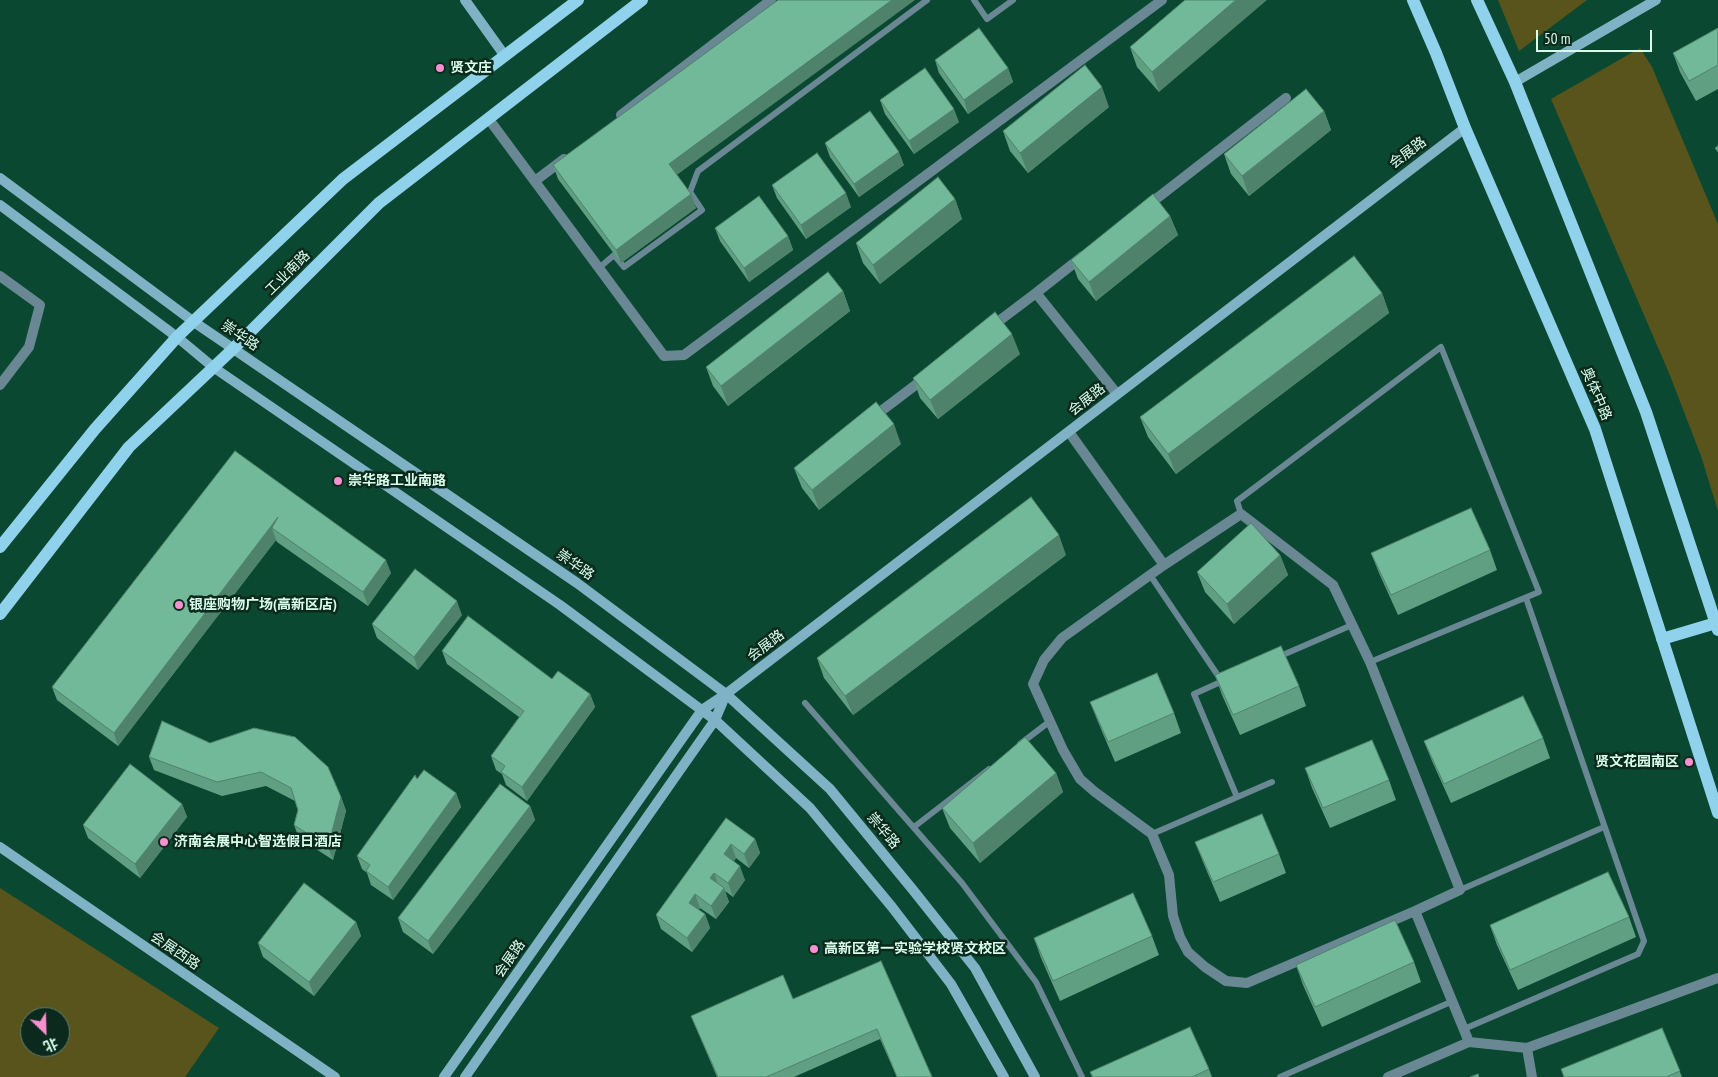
<!DOCTYPE html>
<meta charset="utf-8">
<style>
body{margin:0}
#map{position:relative;width:1718px;height:1077px;overflow:hidden;background:#0b4832;font-family:"PT Sans Narrow","Noto Sans SC",sans-serif}
canvas{display:block}
.north{position:absolute;left:20px;top:1007px;width:50px;height:50px;box-sizing:border-box;background:#0b2a1d;border:1px solid #5e7f70;border-radius:50%;rotate:156deg;font-size:14px;font-weight:700;line-height:20px;text-align:center;color:#dafeec}
.north::after{content:'';display:block;margin:auto;width:18px;height:22px;background:#f690cf;clip-path:polygon(50% 0,100% 100%,50% 72%,0 100%)}
.scale{position:absolute;left:1536px;top:30px;width:116px;height:22px;box-sizing:border-box;border:2px solid #dafeec;border-top:0;padding-left:6px;font-size:15px;line-height:18px;white-space:nowrap;color:#dafeec;-webkit-text-stroke:4px #0b2a1d;paint-order:stroke}
</style>
<div id="map">
<canvas width="1718" height="1077"></canvas>
<div class="north">北</div>
<div class="scale">50 m</div>
</div>
<script>
const ctx = document.querySelector('canvas').getContext('2d');
ctx.lineJoin = 'round';
function fillPath(path, color) { ctx.fillStyle = color; ctx.fill(path, 'evenodd'); }
const poly = rows => new Path2D(rows.map(r => 'M' + r).join(''));
function strokePath(path, color, width, dash) { ctx.strokeStyle = color; ctx.lineWidth = width; ctx.lineCap = dash ? 'butt' : 'round'; ctx.setLineDash(dash || []); ctx.stroke(path); }
function drawText(font, color, halo, rows, align = 'center') {
  ctx.font = font + ' "PT Sans Narrow","Noto Sans SC",sans-serif'; ctx.lineWidth = 5; ctx.setLineDash([]); ctx.textBaseline = 'middle'; ctx.strokeStyle = halo; ctx.fillStyle = color; for (const [text, x, y, turn = 0] of rows) {
    ctx.save(); ctx.translate(x, y); ctx.rotate((+turn || 0) * Math.PI / 180); ctx.textAlign = isNaN(turn) ? turn : align; if (halo) ctx.strokeText(text, 0, 0); ctx.fillText(text, 0, 0); ctx.restore();
  }
}
const green = poly([
 [1498,0,1587,0,1519,51],
 [1640,48,1652,67,1718,224,1718,511,1701,456,1669,373,1551,99],
 [0,888,219,1028,185,1077,0,1077],
 [30,1017,60,1017,60,1047,30,1047]
]);
const lane = poly([
 [974,0,987,19,1013,0],
 [599,268,614,255,624,267,702,210,690,192,698,171,927,0],
 [1241,514,1237,501,1441,347,1539,592,1370,662],
 [1150,575,1221,680],
 [1278,657,1352,625],
 [1225,680,1194,694,1237,797],
 [805,703,962,883,1036,982,1082,1077],
 [1020,744,1049,722],
 [914,827,989,769],
 [1152,834,1272,782],
 [1460,890,1604,827],
 [1464,1029,1638,954,1644,941,1526,598],
 [1280,1077,1453,1001]
]);
const street = poly([
 [621,115,771,0],
 [488,118,664,356,684,355,1162,0],
 [535,181,564,159],
 [1147,206,1286,98],
 [1083,256,1036,293,1117,394],
 [0,276,40,305,29,347,0,385],
 [991,327,1036,293],
 [872,418,926,377],
 [1069,432,1164,565],
 [1415,911,1247,983,1226,981,1205,967,1188,952,1180,937,1173,916,1169,875,1152,834,1095,792,1080,779,1063,750,1033,684,1044,660,1062,638,1164,565,1241,514,1333,585,1370,662,1460,890,1415,911,1469,1042],
 [1527,1048,1532,1077],
 [1388,1077,1469,1042,1527,1048,1718,978]
]);
const secondary = poly([
 [465,0,505,56],
 [1515,82,1656,0],
 [0,178,194,322,577,583,726,694,830,789,913,890,975,968,1035,1077],
 [0,205,177,337,213,367,560,605,715,720,810,808,892,907,951,984,1004,1077],
 [0,847,335,1077],
 [444,1077,702,710,726,694,1465,128],
 [465,1077,715,720,726,694]
]);
const primary = poly([
 [1413,0,1436,53,1465,128,1595,429,1718,813],
 [1477,0,1515,82,1646,412,1718,630],
 [0,547,95,429,177,337,343,179,578,0],
 [0,614,129,447,234,348,379,203,642,0],
 [1662,639,1716,623]
]);
const wall = poly([
 [1185,0,1159,92,1137,67,1130,47],
 [1718,28,1718,89,1696,101,1680,72,1673,53],
 [935,60,1008,68,1013,82,968,114,939,73],
 [880,100,959,122,914,154,885,114],
 [1109,107,1028,173,1010,151,1003,131],
 [1324,111,1331,130,1249,196,1231,174,1224,154],
 [825,143,904,165,859,197,830,157],
 [553,165,677,175,696,208,621,263,558,179],
 [772,185,851,207,806,239,777,198],
 [955,199,962,219,880,284,863,263,856,243],
 [1170,216,1178,235,1096,301,1078,279,1071,260],
 [715,228,788,236,793,250,749,282,720,241],
 [843,291,850,311,728,406,713,386,706,367],
 [1382,293,1389,313,1176,474,1148,437,1140,417],
 [1020,354,938,419,920,398,913,378],
 [901,444,819,510,802,488,794,468],
 [235,451,391,573,368,606,277,542,276,540,118,746,57,700,52,687],
 [1490,550,1497,570,1398,615,1379,573,1371,553],
 [1066,555,853,715,824,678,817,658],
 [1280,555,1288,575,1234,624,1205,592,1197,572],
 [462,615,418,670,377,638,372,624],
 [442,651,552,679,590,694,595,707,527,801,506,785,502,774,496,770,491,756,519,717,447,664],
 [1215,675,1299,686,1306,706,1240,735,1222,695],
 [1090,702,1174,713,1181,733,1115,762,1098,722],
 [1543,738,1550,758,1451,803,1432,761,1424,741],
 [210,743,341,797,346,811,333,860,299,838,294,825,298,810,295,801,266,786,222,796,154,770,149,757],
 [1305,768,1389,780,1396,800,1330,828,1312,788],
 [1056,773,1063,792,980,863,950,828,942,808],
 [417,779,456,793,461,807,393,900,371,885,367,873,362,869,357,856],
 [182,804,187,817,140,878,88,838,83,825],
 [530,806,535,820,433,954,403,932,398,918],
 [726,818,755,839,760,853,749,868,736,858,734,861,745,880,733,897,725,891,729,902,716,919,700,908,699,910,705,914,710,928,692,952,661,929,656,915],
 [1195,842,1279,854,1286,873,1220,902,1203,862],
 [1629,917,1636,937,1518,990,1497,945,1490,925],
 [356,922,361,936,314,996,263,957,258,943],
 [1152,936,1159,955,1060,1001,1041,958,1034,938],
 [881,961,932,1077,897,1077,880,1039,794,1077,717,1077,691,1016,793,999],
 [1414,962,1421,982,1322,1027,1303,985,1296,965],
 [1662,1028,1682,1077,1564,1077],
 [1209,1069,1212,1077,1092,1077,1090,1072]
]);
const shadedWall = poly([
 [892,0,915,0,674,177,669,164],
 [1236,0,1267,0,1159,92,1152,72],
 [1008,68,1013,82,968,114,964,100],
 [1102,87,1109,107,1028,173,1020,153],
 [954,109,959,122,914,154,909,141],
 [1324,111,1331,130,1249,196,1242,176],
 [899,152,904,165,859,197,854,184],
 [846,193,851,207,806,239,801,225],
 [691,194,696,208,621,263,616,250],
 [955,199,962,219,880,284,873,265],
 [1170,216,1178,235,1096,301,1089,282],
 [788,236,793,250,749,282,744,268],
 [843,291,850,311,728,406,721,386],
 [1382,293,1389,313,1176,474,1168,454],
 [1012,334,1020,354,938,419,930,400],
 [894,424,901,444,819,510,812,490],
 [278,517,272,528,276,540,118,746,114,733],
 [1059,535,1066,555,853,715,845,696],
 [1280,555,1288,575,1234,624,1227,604],
 [386,560,391,573,368,606,363,592],
 [457,601,462,615,418,670,414,657],
 [590,694,595,707,527,801,522,787],
 [1056,773,1063,792,980,863,973,843],
 [456,793,461,807,393,900,388,887],
 [341,797,346,811,333,860,328,847],
 [182,804,187,817,140,878,135,864],
 [530,806,535,820,433,954,428,941],
 [755,839,760,853,749,868,744,854],
 [731,844,736,858,729,868,724,854],
 [740,866,745,880,733,897,728,883],
 [714,873,719,887,710,878],
 [724,888,729,902,716,919,711,906],
 [695,894,700,908,694,916,689,903],
 [705,914,710,928,692,952,687,938],
 [356,922,361,936,314,996,309,982]
]);
const building = poly([
 [778,0,892,0,669,164,691,194,616,250,553,165,778,0],
 [1185,0,1236,0,1152,72,1130,47,1185,0],
 [979,28,1008,68,964,100,935,60,979,28],
 [1718,28,1718,65,1689,81,1673,53,1718,28],
 [1085,65,1102,87,1020,153,1003,131,1085,65],
 [925,68,954,109,909,141,880,100,925,68],
 [1306,89,1324,111,1242,176,1224,154,1306,89],
 [870,111,899,152,854,184,825,143,870,111],
 [1718,146,1718,152,1715,148,1718,146],
 [817,153,846,193,801,225,772,185,817,153],
 [938,177,955,199,873,265,856,243,938,177],
 [1153,194,1170,216,1089,282,1071,260,1153,194],
 [759,196,788,236,744,268,715,228,759,196],
 [1354,256,1382,293,1168,454,1140,417,1354,256],
 [828,272,843,291,721,386,706,367,828,272],
 [995,312,1012,334,930,400,913,378,995,312],
 [876,402,894,424,812,490,794,468,876,402],
 [235,451,386,560,363,592,272,528,278,517,114,733,52,687,235,451],
 [1031,497,1059,535,845,696,817,658,1031,497],
 [1471,508,1490,550,1391,595,1371,553,1471,508],
 [1251,523,1280,555,1227,604,1197,572,1251,523],
 [415,569,457,601,414,657,372,624,415,569],
 [468,616,552,679,558,671,590,694,522,787,501,772,505,766,491,756,524,711,442,651,468,616],
 [1281,646,1299,686,1233,715,1215,675,1281,646],
 [1157,673,1174,713,1108,742,1090,702,1157,673],
 [1523,696,1543,738,1444,784,1424,741,1523,696],
 [162,721,210,743,254,728,295,737,328,767,341,797,328,847,294,825,298,810,291,788,261,772,217,782,149,757,162,721],
 [1025,737,1056,773,973,843,942,808,1025,737],
 [1372,740,1389,780,1323,808,1305,768,1372,740],
 [130,764,182,804,135,864,83,825,130,764],
 [424,770,456,793,388,887,366,871,370,865,357,856,415,775,417,779,424,770],
 [500,784,530,806,428,941,398,918,500,784],
 [1262,814,1279,854,1213,882,1195,842,1262,814],
 [726,818,755,839,744,854,731,844,724,854,740,866,728,883,714,873,710,878,724,888,711,906,695,894,689,903,705,914,687,938,656,915,726,818],
 [1608,872,1629,917,1510,970,1490,925,1608,872],
 [304,883,356,922,309,982,258,943,304,883],
 [1133,893,1152,936,1053,981,1034,938,1133,893],
 [1395,920,1414,962,1315,1007,1296,965,1395,920],
 [881,961,932,1077,897,1077,877,1029,766,1077,718,1077,691,1016,783,975,793,999,881,961],
 [1190,1027,1209,1069,1192,1077,1093,1077,1090,1072,1190,1027],
 [1662,1028,1680,1071,1666,1077,1564,1077,1561,1069,1662,1028],
 [1478,1074,1479,1077,1470,1077,1478,1074]
]);
const markers = [
 [440,68,5,"#f690cf"],
 [338,481,5,"#f690cf"],
 [179,605,5,"#f690cf"],
 [1689,762,5,"#f690cf"],
 [164,842,5,"#f690cf"],
 [814,949,5,"#f690cf"]
];
const poiNames = [
 ["贤文庄",450,68],
 ["崇华路工业南路",348,481],
 ["银座购物广场(高新区店)",189,605],
 ["贤文花园南区",1679,762,"right"],
 ["济南会展中心智选假日酒店",174,842],
 ["高新区第一实验学校贤文校区",824,949]
];
const streetNames = [
 ["会展路",1408,153,-37],
 ["工业南路",288,273,-45],
 ["崇华路",240,336,34],
 ["奥体中路",1596,394,67],
 ["会展路",1087,400,-38],
 ["崇华路",575,565,35],
 ["会展路",766,646,-37],
 ["崇华路",883,831,50],
 ["会展西路",175,951,34],
 ["会展路",510,959,-55]
];
fillPath(green, '#59531c');
strokePath(lane, '#698894', 6);
strokePath(street, '#698894', 10);
strokePath(secondary, '#7fb2c5', 10);
strokePath(primary, '#90d2eb', 12);
fillPath(wall, '#619f83');
fillPath(shadedWall, '#4f826a');
fillPath(building, '#71b998');
strokePath(building, '#4f826a', 1);
for (const [x, y, r, color] of markers) { const dot = new Path2D(); dot.arc(x, y, r, 0, 2 * Math.PI); ctx.fillStyle = color; ctx.fill(dot); strokePath(dot, '#0b2a1d', 2); }
drawText('bold 14px', '#dafeec', '#0b2a1d', poiNames, 'left');
drawText('14px', '#dafeec', '#0b2a1d', streetNames);
</script>
